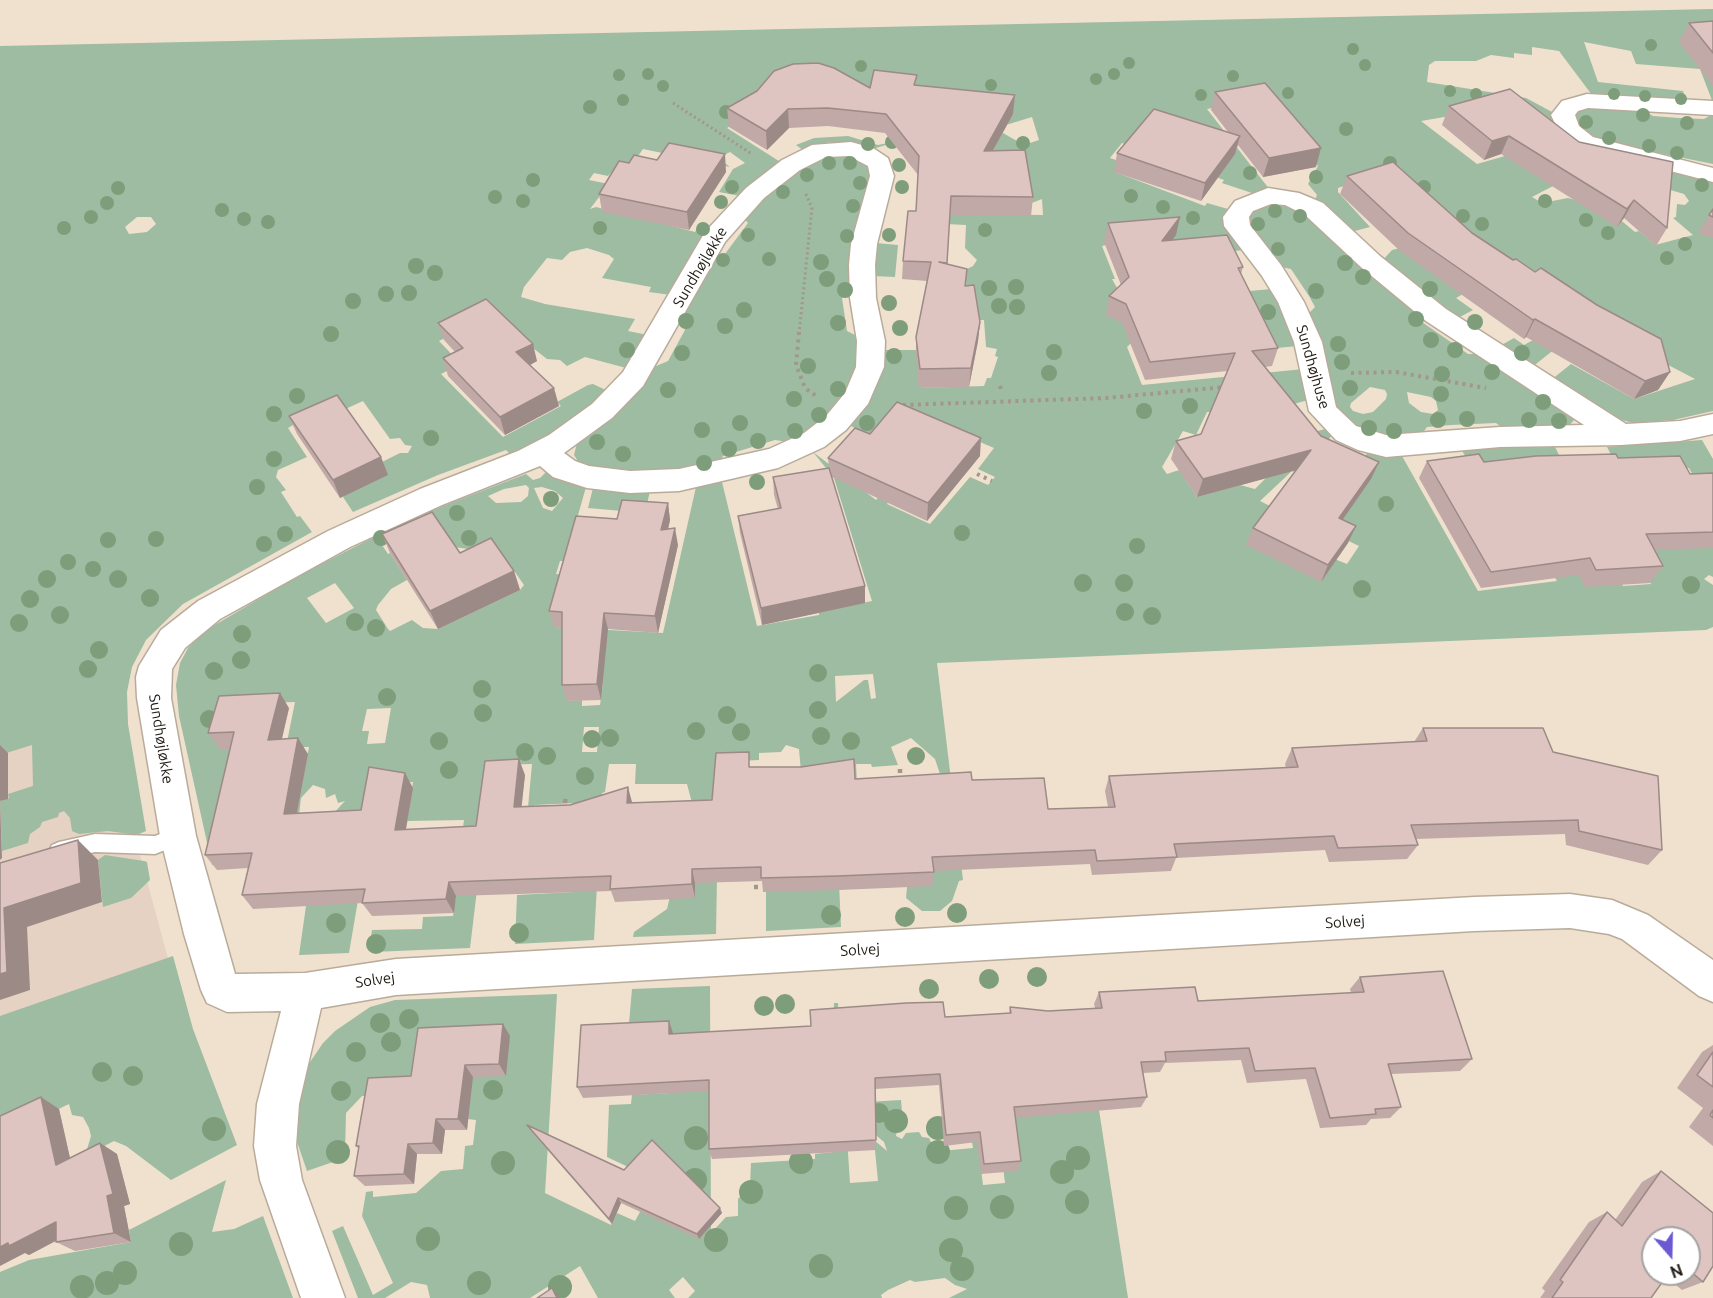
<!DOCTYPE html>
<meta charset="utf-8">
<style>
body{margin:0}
#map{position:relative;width:1713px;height:1298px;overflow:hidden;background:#f0e1cf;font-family:Ubuntu,sans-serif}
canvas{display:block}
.north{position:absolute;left:1641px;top:1226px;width:60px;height:60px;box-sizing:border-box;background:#fff;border:2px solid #a5a3a1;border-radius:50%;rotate:160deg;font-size:16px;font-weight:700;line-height:24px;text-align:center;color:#1f1a13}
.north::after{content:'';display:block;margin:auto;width:21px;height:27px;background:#6b59d3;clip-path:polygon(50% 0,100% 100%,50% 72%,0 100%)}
</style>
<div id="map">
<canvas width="1713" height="1298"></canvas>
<div class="north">N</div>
</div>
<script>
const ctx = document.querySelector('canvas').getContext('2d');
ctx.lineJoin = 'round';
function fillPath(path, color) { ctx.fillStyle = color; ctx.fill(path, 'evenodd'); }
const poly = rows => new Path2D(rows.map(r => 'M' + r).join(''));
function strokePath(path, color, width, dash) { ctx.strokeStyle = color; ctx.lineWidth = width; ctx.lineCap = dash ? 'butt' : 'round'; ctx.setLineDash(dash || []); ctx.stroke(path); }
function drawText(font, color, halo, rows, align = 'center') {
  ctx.font = font + ' Ubuntu,sans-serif'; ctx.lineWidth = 4.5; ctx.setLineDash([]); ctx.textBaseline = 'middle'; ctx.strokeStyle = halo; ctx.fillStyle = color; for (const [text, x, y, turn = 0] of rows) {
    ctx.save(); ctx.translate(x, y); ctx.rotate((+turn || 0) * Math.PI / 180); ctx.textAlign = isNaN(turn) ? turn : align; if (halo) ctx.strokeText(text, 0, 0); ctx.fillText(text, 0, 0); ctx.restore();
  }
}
const commercial = poly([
 [0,711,126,803,169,962,0,1022]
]);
const green = poly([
 [1713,9,1713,103,1700,69,1636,64,1631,51,1584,42,1598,82,1683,91,1685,97,1678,97,1680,102,1592,95,1559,51,1532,47,1532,55,1514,53,1514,58,1491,55,1476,61,1435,61,1429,65,1427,82,1526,98,1554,113,1555,125,1450,116,1421,121,1477,164,1512,154,1612,155,1532,197,1542,203,1568,198,1606,208,1635,232,1639,231,1655,245,1693,235,1673,218,1676,217,1677,204,1685,205,1689,201,1684,194,1667,189,1641,161,1713,181,1713,411,1673,420,1633,423,1622,420,1551,380,1571,364,1634,399,1695,379,1651,356,1551,352,1531,368,1498,347,1514,338,1524,345,1551,330,1463,294,1456,298,1473,310,1456,319,1382,261,1392,250,1400,248,1347,185,1338,188,1338,192,1370,227,1351,232,1315,200,1317,195,1308,184,1318,166,1260,99,1207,109,1270,190,1252,193,1222,183,1224,180,1122,143,1110,158,1122,162,1115,172,1205,206,1207,203,1228,209,1226,226,1244,250,1204,254,1106,242,1106,245,1102,246,1115,279,1112,279,1125,302,1272,289,1298,346,1266,349,1141,333,1127,347,1142,385,1304,369,1308,400,1283,407,1207,412,1196,435,1183,431,1162,467,1167,474,1179,470,1197,497,1240,485,1255,489,1274,470,1297,437,1325,429,1332,435,1301,475,1292,471,1260,501,1274,508,1337,560,1347,564,1359,546,1332,533,1354,472,1368,452,1402,456,1478,591,1557,581,1503,492,1487,493,1461,449,1555,447,1564,465,1713,545,1713,577,1709,575,1704,579,1713,585,1713,627,1706,630,937,663,963,880,959,881,952,901,940,911,922,911,906,898,907,887,940,774,935,759,911,738,891,747,898,765,872,767,871,764,856,764,857,784,836,818,841,927,766,931,766,892,802,783,799,749,786,745,781,752,759,753,759,760,719,762,716,934,633,937,634,932,667,909,692,803,687,784,635,784,636,764,609,764,605,792,602,793,594,940,515,944,517,895,574,892,580,820,577,803,534,805,530,840,525,840,532,764,492,765,470,948,372,952,369,949,372,930,422,929,423,917,453,916,464,842,461,842,464,820,407,821,413,782,378,783,349,953,299,955,306,906,332,815,345,801,338,803,335,794,326,798,325,789,313,785,301,798,299,815,273,824,305,769,309,747,286,747,295,702,236,704,220,749,245,748,219,863,212,865,179,716,176,685,180,663,188,648,203,632,296,577,376,536,388,554,390,553,407,580,391,589,378,605,376,610,388,629,390,631,412,620,423,628,438,629,520,590,524,585,494,542,468,549,454,547,430,511,526,474,533,480,540,478,546,472,586,487,565,561,560,561,556,574,569,575,555,627,663,633,696,487,722,482,757,626,819,615,819,612,872,601,834,478,813,452,876,500,882,493,890,499,887,504,930,524,970,477,988,485,995,477,978,469,994,448,973,439,875,438,849,425,874,392,881,374,884,350,917,350,920,388,984,386,987,378,991,378,998,357,995,356,997,349,986,347,984,320,974,320,964,305,965,270,973,266,977,260,965,248,966,225,927,223,933,214,1043,215,1042,199,1019,208,879,89,739,121,727,128,782,163,740,196,719,192,733,169,745,163,730,152,718,158,730,167,643,149,631,166,630,172,614,169,608,176,594,173,589,180,609,184,590,209,596,207,695,232,700,224,712,227,671,295,649,292,651,287,602,278,614,259,609,255,587,248,570,252,562,260,547,258,524,287,521,297,545,304,635,319,628,331,648,335,630,369,585,357,567,366,560,360,547,359,491,315,439,341,461,364,441,374,503,437,561,406,557,402,588,385,593,384,610,392,545,439,511,455,506,450,438,475,353,512,343,497,380,463,400,453,408,453,412,446,405,445,400,438,390,439,363,401,297,431,293,425,288,428,307,457,278,470,276,477,286,490,281,492,297,517,300,516,312,532,183,604,146,640,132,667,127,692,128,724,146,831,137,835,108,831,79,834,72,831,70,818,64,811,59,813,58,817,42,822,40,827,30,834,28,843,2,851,0,801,9,798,8,794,33,786,32,745,0,755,0,46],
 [1032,117,1039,140,1024,145,1003,133,997,135,996,128],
 [137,217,151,217,156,224,147,232,129,234,125,227],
 [526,485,529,488,528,496,521,502,496,503,488,496,504,489],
 [542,487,555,491,563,498,552,511,543,508,534,488],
 [1637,557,1651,584,1623,586,1610,559],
 [335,583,354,608,326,623,307,598],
 [873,674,876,698,871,699,868,680,864,680,836,702,835,676],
 [603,683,600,705,582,706,582,700,567,701],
 [391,708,385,743,367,744,369,731,362,731,367,709],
 [584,727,599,727,597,752,582,752],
 [1588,107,1642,110,1653,116,1679,118,1704,119,1713,114,1713,164,1600,141,1582,132,1575,116,1578,111],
 [848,136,878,145,898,141,873,149,850,142,829,142,803,150,796,145,814,138],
 [831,155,855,158,867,165,872,174,852,288,842,298,847,331,859,337,859,362,851,386,838,405,814,428,788,442,775,440,723,456,718,465,690,470,613,472,579,463,574,455,577,443,640,387,654,367,668,361,685,330,681,321,715,257,725,254,748,223,743,217,765,196,804,166],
 [1267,204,1283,204,1300,208,1421,313,1419,320,1468,354,1479,354,1572,415,1574,420,1567,428,1504,429,1496,423,1451,425,1427,427,1422,434,1390,438,1356,429,1334,407,1309,313,1315,307,1309,296,1291,269,1281,267,1250,230,1247,218,1253,211],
 [1370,387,1385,390,1387,394,1386,399,1373,412,1363,414,1353,411,1350,407,1351,403],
 [1407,392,1431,397,1436,401,1438,410,1433,414,1421,412,1409,403],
 [876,243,898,245,895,277,873,276],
 [1702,440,1713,459,1713,511,1689,468,1619,470,1607,447],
 [593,488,650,491,645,513,588,508],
 [105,855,144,861,147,862,150,880,131,898,103,907,98,860],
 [173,956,193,1029,237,1145,171,1180,126,1146,114,1141,85,1156,91,1136,89,1128,83,1117,72,1115,69,1104,0,1137,0,1016],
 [710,986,711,1233,726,1217,738,1216,738,1199,750,1186,751,1163,815,1159,815,1154,834,1152,834,1003,838,1003,850,1183,878,1181,874,1140,887,1151,884,1142,865,1126,867,1102,901,1100,903,1125,897,1130,896,1136,902,1139,906,1133,919,1132,922,1137,929,1138,934,1148,941,1151,973,1148,972,1142,1002,1118,1097,1097,1128,1298,949,1298,967,1289,955,1285,945,1278,915,1282,910,1280,888,1290,881,1295,882,1298,688,1298,695,1291,683,1277,669,1290,675,1298,598,1298,580,1266,530,1298,430,1298,427,1285,411,1282,385,1298,358,1298,332,1231,343,1226,373,1295,393,1283,362,1216,366,1192,373,1191,373,1197,416,1193,441,1171,463,1169,465,1146,473,1145,476,1120,468,1119,471,1091,362,1096,346,1113,345,1153,336,1161,307,1171,295,1136,294,1124,306,1068,323,1043,335,1031,370,1007,395,1000,557,994,545,1193,611,1225,617,1213,635,1221,640,1212,685,1194,607,1157,609,1105,631,1104,632,1095,671,1093,628,1035,632,989],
 [1003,1167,1005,1183,983,1185,981,1169],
 [226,1180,212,1232,234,1229,263,1216,293,1298,0,1298,0,1272,29,1260,131,1242,129,1230]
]);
const pathFar2 = poly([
 [673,103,752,154],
 [799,334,812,208,805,192]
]);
const pathFar1 = poly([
 [799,332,796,365,805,388,816,396],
 [1351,373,1396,372,1486,388],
 [1000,386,1001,389],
 [903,405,1106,398,1225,387],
 [977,474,992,481]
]);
const path = poly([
 [900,769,900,775],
 [565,803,566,795],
 [754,887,763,887]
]);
const lane = poly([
 [178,827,185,830,188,836,185,842,155,854,95,852,59,860,52,857,49,851,52,845,59,842,95,834,155,836,178,827]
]);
const street = poly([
 [1587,94,1713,101,1713,115,1588,108,1578,111,1575,115,1579,126,1593,137,1713,168,1713,182,1577,147,1560,134,1551,115,1562,101,1587,94],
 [851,142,873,148,888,158,894,176,877,244,875,265,876,298,885,341,884,367,868,404,846,430,824,447,778,468,679,491,630,493,587,488,553,477,540,466,442,505,350,547,220,619,185,648,172,669,171,698,196,836,235,974,305,973,396,959,1474,897,1570,894,1612,900,1648,915,1713,960,1713,1002,1699,996,1622,939,1609,934,1570,928,1474,931,396,995,321,1008,299,1104,296,1146,302,1180,345,1298,301,1298,260,1180,254,1146,257,1104,281,1011,227,1012,207,1003,201,990,184,934,160,836,137,698,136,677,139,666,161,630,198,601,328,531,420,489,518,451,549,435,592,404,623,372,705,232,746,188,782,160,812,145,851,142],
 [849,156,868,166,870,176,851,244,849,265,850,298,857,341,856,367,845,393,826,416,804,433,769,449,679,469,630,471,589,466,575,461,564,453,612,418,643,386,725,242,764,198,800,170,826,157,849,156],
 [1268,188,1299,193,1323,203,1380,256,1446,309,1626,424,1680,421,1713,414,1713,434,1680,441,1621,445,1500,447,1386,457,1358,450,1336,440,1309,411,1294,342,1278,302,1262,276,1224,226,1223,217,1235,201,1268,188],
 [1271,204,1285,205,1305,215,1362,268,1426,321,1584,425,1500,427,1386,435,1356,426,1336,407,1322,342,1304,302,1281,265,1250,225,1249,217,1253,211,1271,204]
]);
const trees = [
 [1651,45,6],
 [1353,49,6],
 [1129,63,6],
 [1365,65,6],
 [861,66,6],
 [648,74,6],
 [1114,74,6],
 [619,75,6],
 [1233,76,6],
 [1096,79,6],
 [991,85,6],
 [663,86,6],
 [1450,91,6],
 [1288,93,6],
 [1476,94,6],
 [1614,94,6],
 [1201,95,6],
 [1645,96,6],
 [1681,99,6],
 [623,100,6],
 [590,107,7],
 [726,112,7],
 [1643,115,7],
 [1586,122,7],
 [1687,123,7],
 [1346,129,7],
 [1609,138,7],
 [892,142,7],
 [1023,143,7],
 [868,144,7],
 [1649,146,7],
 [1677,153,7],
 [829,163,7],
 [850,163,7],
 [1390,163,7],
 [899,165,7],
 [1250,173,7],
 [807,175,7],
 [1316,177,7],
 [533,180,7],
 [860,183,7],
 [1702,185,7],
 [732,187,7],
 [902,187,7],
 [1424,187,7],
 [118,188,7],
 [783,192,7],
 [1131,196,7],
 [495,197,7],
 [523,201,7],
 [1545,201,7],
 [721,202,7],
 [107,203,7],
 [853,206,7],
 [1163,207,7],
 [222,210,7],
 [1275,211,7],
 [1300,216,7],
 [1463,216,7],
 [91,217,7],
 [1193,218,7],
 [244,219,7],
 [1586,220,7],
 [268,222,7],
 [1258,224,7],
 [1482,224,7],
 [64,228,7],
 [600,228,7],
 [703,229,7],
 [985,230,7],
 [1608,233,7],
 [748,235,7],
 [889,235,7],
 [847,236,7],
 [1685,244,7],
 [1278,249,7],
 [1667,258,7],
 [769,259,7],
 [723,260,7],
 [821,262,8],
 [1345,263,8],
 [416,266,8],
 [435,273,8],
 [1363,277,8],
 [827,279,8],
 [1016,287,8],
 [989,288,8],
 [1430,289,8],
 [845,290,8],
 [1316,291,8],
 [409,293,8],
 [386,294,8],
 [353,301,8],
 [889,303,8],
 [999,306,8],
 [1017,307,8],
 [744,310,8],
 [1268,312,8],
 [1416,319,8],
 [686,321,8],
 [1475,322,8],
 [838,323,8],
 [725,326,8],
 [900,328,8],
 [331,334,8],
 [1431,340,8],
 [1338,344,8],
 [627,350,8],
 [1455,350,8],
 [1054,352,8],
 [682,353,8],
 [1522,353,8],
 [894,356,8],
 [1342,362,8],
 [808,366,8],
 [1492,372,8],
 [1049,373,8],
 [1442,374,8],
 [1350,388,8],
 [838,389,8],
 [668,390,8],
 [1441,394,8],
 [297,396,8],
 [794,399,8],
 [1543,402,8],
 [1190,406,8],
 [1144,411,8],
 [274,414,8],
 [819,415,8],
 [1467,419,8],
 [1438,420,8],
 [1529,420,8],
 [1559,421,8],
 [740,423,8],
 [867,423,8],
 [1369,428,8],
 [702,430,8],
 [795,431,8],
 [1394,431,8],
 [431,438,8],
 [758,441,8],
 [597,442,8],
 [729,449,8],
 [623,454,8],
 [274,459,8],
 [704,463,8],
 [757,482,8],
 [257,487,8],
 [551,499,8],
 [1386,504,8],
 [457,513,8],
 [962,533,8],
 [285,534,8],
 [381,538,8],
 [469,538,8],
 [156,539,8],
 [108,540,8],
 [264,544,8],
 [1137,546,8],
 [68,562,8],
 [93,569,8],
 [47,579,9],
 [118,579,9],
 [1083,583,9],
 [1124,583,9],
 [1691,585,9],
 [1362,589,9],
 [150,598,9],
 [30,599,9],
 [1125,612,9],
 [60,615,9],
 [1152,616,9],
 [355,622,9],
 [19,623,9],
 [376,628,9],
 [242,634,9],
 [99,650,9],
 [241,660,9],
 [88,669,9],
 [214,671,9],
 [818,673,9],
 [482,689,9],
 [387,697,9],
 [818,710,9],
 [483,713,9],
 [727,715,9],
 [209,719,9],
 [696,731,9],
 [741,732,9],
 [821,736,9],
 [610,738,9],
 [592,739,9],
 [439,741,9],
 [851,741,9],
 [525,752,9],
 [547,756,9],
 [916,756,9],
 [449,770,9],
 [585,776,9],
 [957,913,10],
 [831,915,10],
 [905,917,10],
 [336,923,10],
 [519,933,10],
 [376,944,10],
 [1037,977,10],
 [989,979,10],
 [929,989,10],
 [785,1004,10],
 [764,1006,10],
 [409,1019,10],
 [380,1023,10],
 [391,1042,10],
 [356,1052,10],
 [102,1072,10],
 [133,1076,10],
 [493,1090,10],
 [341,1091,10],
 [879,1113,10],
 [896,1121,12],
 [938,1128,12],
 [214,1129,12],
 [696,1138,12],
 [338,1152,12],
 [938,1152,12],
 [1078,1158,12],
 [801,1162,12],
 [503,1163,12],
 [1062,1172,12],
 [695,1180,12],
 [751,1192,12],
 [1077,1202,12],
 [1002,1207,12],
 [956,1208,12],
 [428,1239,12],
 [716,1240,12],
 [181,1244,12],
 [951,1250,12],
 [821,1266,12],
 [962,1269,12],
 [125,1273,12],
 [107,1283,12],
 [479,1283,12],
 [82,1287,12],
 [560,1287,12]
];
const wall = poly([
 [1713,21,1713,86,1679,42,1689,23],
 [917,85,1013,114,993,151,1033,197,1031,216,950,215,947,264,965,286,980,322,978,341,969,387,919,388,916,356,916,337,927,281,902,279,903,261,916,211,918,175,885,133,828,126,789,128,767,150,729,127,727,108,870,88],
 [1510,89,1667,228,1656,246,1624,218,1617,227,1501,154,1484,160,1442,125,1449,106],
 [1215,92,1316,167,1263,177,1238,145,1235,154,1201,201,1114,172,1117,153,1228,132,1211,110],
 [657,160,726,172,689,230,602,212,599,194,629,163],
 [1347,176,1472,233,1513,260,1670,372,1658,390,1634,399,1526,337,1524,339,1400,251,1340,194],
 [1713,209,1713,238,1698,233],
 [1108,223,1176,235,1172,240,1243,267,1241,274,1278,348,1272,366,1265,367,1321,436,1371,479,1343,519,1348,543,1321,582,1246,545,1253,528,1296,470,1197,497,1171,459,1176,441,1201,434,1227,371,1145,380,1122,323,1106,315,1109,296,1121,285,1104,242],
 [438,323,537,361,530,365,559,406,505,435,448,376,443,358,455,352,444,340],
 [289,416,381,457,388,475,340,498,297,434],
 [870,434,980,456,927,521,832,477,865,586,865,603,762,625,740,533,738,516,778,509,774,495,773,477,829,468,828,458],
 [1618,458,1690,474,1713,473,1713,548,1654,550,1663,566,1650,583,1585,587,1579,575,1481,588,1419,478,1427,461,1484,462],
 [668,503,670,520,668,529,678,545,658,633,608,629,601,700,567,701,562,685,562,628,554,627,549,611,617,519],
 [382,534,460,553,514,571,520,590,438,629,390,553],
 [289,708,282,739,308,754,297,813,361,810,413,788,406,830,476,826,525,775,521,806,712,800,751,767,855,779,972,780,1048,809,1108,807,1105,791,1109,776,1286,768,1285,764,1292,748,1414,742,1423,728,1553,752,1662,850,1648,865,1566,845,1565,834,1416,839,1418,845,1407,859,1329,862,1325,850,1176,858,1171,871,1092,875,1090,864,934,871,933,886,839,890,763,892,762,881,695,883,695,898,615,902,611,891,456,896,454,913,372,916,362,903,253,909,242,895,248,868,217,870,205,855,230,749,220,749,208,733],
 [1360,977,1472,1059,1460,1071,1391,1074,1401,1107,1390,1118,1371,1119,1366,1125,1320,1128,1306,1079,1247,1083,1241,1060,1165,1063,1160,1072,1143,1073,1147,1097,1141,1107,1015,1118,1021,1161,1018,1171,981,1174,977,1142,944,1146,939,1085,875,1089,876,1150,712,1159,709,1149,709,1091,583,1098,577,1087,673,1033,673,1034,811,1026,1009,1013,1010,1007,1048,1011,1095,1008,1094,1004,1099,992,1198,1001,1351,993,1350,989],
 [503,1024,510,1036,506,1076,473,1077,467,1130,445,1130,442,1154,417,1154,414,1184,365,1186,354,1176,359,1149,356,1146,411,1076],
 [1713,1045,1713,1146,1689,1127,1703,1108,1677,1088,1702,1052],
 [41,1097,59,1109,70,1158,100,1143,117,1154,130,1204,124,1206,131,1242,75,1251,56,1242,56,1241,29,1255,25,1253],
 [527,1125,624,1170,722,1213,699,1239,621,1203,612,1224,531,1131],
 [1661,1171,1713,1213,1713,1266,1703,1282,1682,1290,1666,1277,1651,1298,1540,1298,1545,1291,1542,1288,1589,1222,1607,1212,1615,1220,1642,1182],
 [1653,1238,1689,1238,1689,1274,1653,1274]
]);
const shadedWall = poly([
 [1015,95,1013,114,982,170,984,151],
 [788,109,789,128,767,150,766,131],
 [1240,136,1235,154,1201,201,1205,183],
 [1509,136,1501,154,1484,160,1492,141],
 [1321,148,1316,167,1263,177,1269,158],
 [725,154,726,172,689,230,687,212],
 [1634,200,1624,218,1617,227,1627,209],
 [1180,217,1176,235,1158,260,1162,241],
 [1535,319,1526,337,1524,339,1533,320],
 [980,322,978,341,969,387,971,368],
 [533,344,537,361,521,370,516,352],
 [1670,372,1658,390,1634,399,1645,381],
 [554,388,559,406,505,435,500,417],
 [981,438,980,456,927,521,928,503],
 [1311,450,1304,468,1197,497,1203,479],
 [381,457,388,475,340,498,333,480],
 [1379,462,1371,479,1332,535,1339,518],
 [668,503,670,520,664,548,661,530],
 [1356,526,1348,543,1321,582,1328,565],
 [675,528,678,545,658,633,655,616],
 [514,571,520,590,438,629,430,611],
 [865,586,865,603,762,625,761,608],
 [604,613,608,629,601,700,597,684],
 [280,693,289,708,278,755,268,740],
 [298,738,308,754,294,828,284,814],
 [0,745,8,753,8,799,0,801,2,858,0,860],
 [519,759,525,775,520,822,514,807],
 [405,773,413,788,403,845,395,830],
 [628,787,632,802,631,818,627,803],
 [78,840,98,860,102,902,27,927,30,990,0,1000,0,974,4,908],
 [692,869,695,883,695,898,692,884],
 [449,882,456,896,454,913,446,899],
 [669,1021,673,1033,672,1046,669,1034],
 [503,1024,510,1036,506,1076,499,1064],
 [465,1065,473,1077,467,1130,458,1119],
 [41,1097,59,1109,74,1176,56,1165],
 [436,1119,445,1130,442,1154,433,1143],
 [100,1143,117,1154,130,1204,124,1206,131,1242,114,1233,107,1196],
 [408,1144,417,1154,414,1184,404,1174],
 [618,1198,621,1203,612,1224,609,1219],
 [720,1208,722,1213,699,1239,697,1234],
 [56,1222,74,1231,29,1255,25,1253,0,1266,0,1247],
 [552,1288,558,1295,559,1298,557,1298]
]);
const building = poly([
 [1713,21,1713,53,1689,23,1713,21],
 [818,63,834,68,870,88,874,70,917,75,914,85,1015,95,984,151,1025,150,1033,197,951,196,947,263,939,262,967,269,965,286,974,285,980,322,971,368,920,369,916,337,931,262,903,261,908,211,916,211,919,156,886,114,828,108,788,109,766,131,727,108,757,91,774,71,793,64,818,63],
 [1265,83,1321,148,1269,158,1215,92,1265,83],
 [1510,89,1579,142,1673,162,1667,228,1634,200,1627,209,1509,136,1492,141,1449,106,1510,89],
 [1154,109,1240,136,1205,183,1117,153,1154,109],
 [669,143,725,154,687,212,599,194,619,161,629,163,634,155,657,160,669,143],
 [1393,162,1472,233,1513,260,1516,259,1535,272,1541,268,1597,305,1661,339,1670,372,1645,381,1535,319,1533,320,1408,233,1347,176,1393,162],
 [1713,209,1713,217,1709,215,1713,209],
 [1180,217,1162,241,1227,235,1243,267,1238,268,1278,348,1252,351,1321,436,1379,462,1339,518,1356,526,1328,565,1253,528,1311,450,1203,479,1176,441,1201,434,1235,353,1150,362,1126,304,1109,296,1129,277,1108,223,1180,217],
 [486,299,533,344,516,352,554,388,500,417,443,358,463,348,438,323,486,299],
 [337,395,381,457,333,480,289,416,337,395],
 [897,402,981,438,928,503,828,458,855,428,870,434,897,402],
 [1479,454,1484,462,1536,456,1616,454,1618,458,1680,456,1690,474,1713,473,1713,532,1646,534,1663,566,1596,570,1590,558,1491,572,1427,461,1479,454],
 [829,468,865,586,761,608,738,516,781,508,773,477,829,468],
 [622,500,668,503,661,530,675,528,655,616,604,613,597,684,562,685,562,612,549,611,576,516,617,519,622,500],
 [432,512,460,553,491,538,514,571,430,611,382,534,432,512],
 [280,693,268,740,298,738,284,814,361,810,369,767,405,773,395,830,476,826,485,761,519,759,514,807,570,805,628,787,627,803,712,800,716,753,749,752,749,767,801,767,854,759,855,779,971,772,972,780,1044,778,1048,809,1115,807,1109,776,1298,767,1292,748,1427,741,1423,728,1543,728,1553,752,1658,776,1662,850,1579,831,1578,820,1411,825,1418,845,1338,848,1334,836,1174,844,1177,857,1097,861,1095,850,932,857,934,872,838,876,761,878,761,867,692,869,692,884,610,889,611,876,449,882,446,899,362,903,365,889,242,895,252,853,205,855,234,732,208,733,219,696,280,693],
 [78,840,81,883,4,908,7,972,0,974,0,863,78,840],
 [1443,971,1472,1059,1388,1064,1401,1107,1375,1109,1376,1114,1330,1118,1315,1068,1255,1071,1249,1048,1165,1052,1166,1061,1141,1062,1147,1097,1014,1107,1021,1161,984,1164,980,1132,946,1135,940,1074,875,1078,876,1140,709,1149,709,1080,577,1087,581,1025,669,1021,669,1034,811,1026,810,1010,906,1003,943,1002,945,1017,1011,1013,1010,1007,1048,1011,1102,1008,1099,992,1195,987,1198,1001,1364,992,1360,977,1443,971],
 [503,1024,499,1064,465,1065,458,1119,436,1119,433,1143,408,1144,404,1174,354,1176,359,1146,356,1146,368,1078,411,1076,418,1028,503,1024],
 [1713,1052,1713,1087,1697,1075,1713,1052],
 [41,1097,56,1165,100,1143,113,1194,107,1196,114,1233,56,1242,56,1222,9,1246,8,1243,0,1247,0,1116,41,1097],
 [1713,1110,1713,1118,1710,1115,1713,1110],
 [527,1125,624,1170,652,1140,720,1208,697,1234,618,1198,609,1219,527,1125],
 [1661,1171,1713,1213,1713,1266,1703,1282,1689,1270,1689,1238,1653,1238,1653,1274,1668,1274,1651,1298,1552,1298,1563,1282,1560,1280,1607,1212,1622,1226,1661,1171],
 [552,1288,557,1298,537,1298,552,1288]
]);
const streetNames = [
 ["Sundhøjløkke",700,267,-59],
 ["Sundhøjhuse",1313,367,74],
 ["Sundhøjløkke",161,739,81],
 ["Solvej",1345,922,-4],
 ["Solvej",860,950,-3],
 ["Solvej",375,980,-8]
];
fillPath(commercial, '#e5d2c3');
fillPath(green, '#9dbca1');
strokePath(lane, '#b9ab9a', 3);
strokePath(street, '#b9ab9a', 3);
strokePath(pathFar2, '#a29789', 3, [2, 3]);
strokePath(pathFar1, '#a29789', 4, [3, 4.5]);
strokePath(path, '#a29789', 4.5, [4, 5]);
fillPath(lane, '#fff');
fillPath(street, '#fff');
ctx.fillStyle = '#7e9d7a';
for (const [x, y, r] of trees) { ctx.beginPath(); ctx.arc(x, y, r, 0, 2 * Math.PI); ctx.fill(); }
fillPath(wall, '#c0a9a6');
fillPath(shadedWall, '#9c8a87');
fillPath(building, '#dfc5c1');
strokePath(building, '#9c8a87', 1.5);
drawText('15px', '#1f1a13', '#fff', streetNames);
</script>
